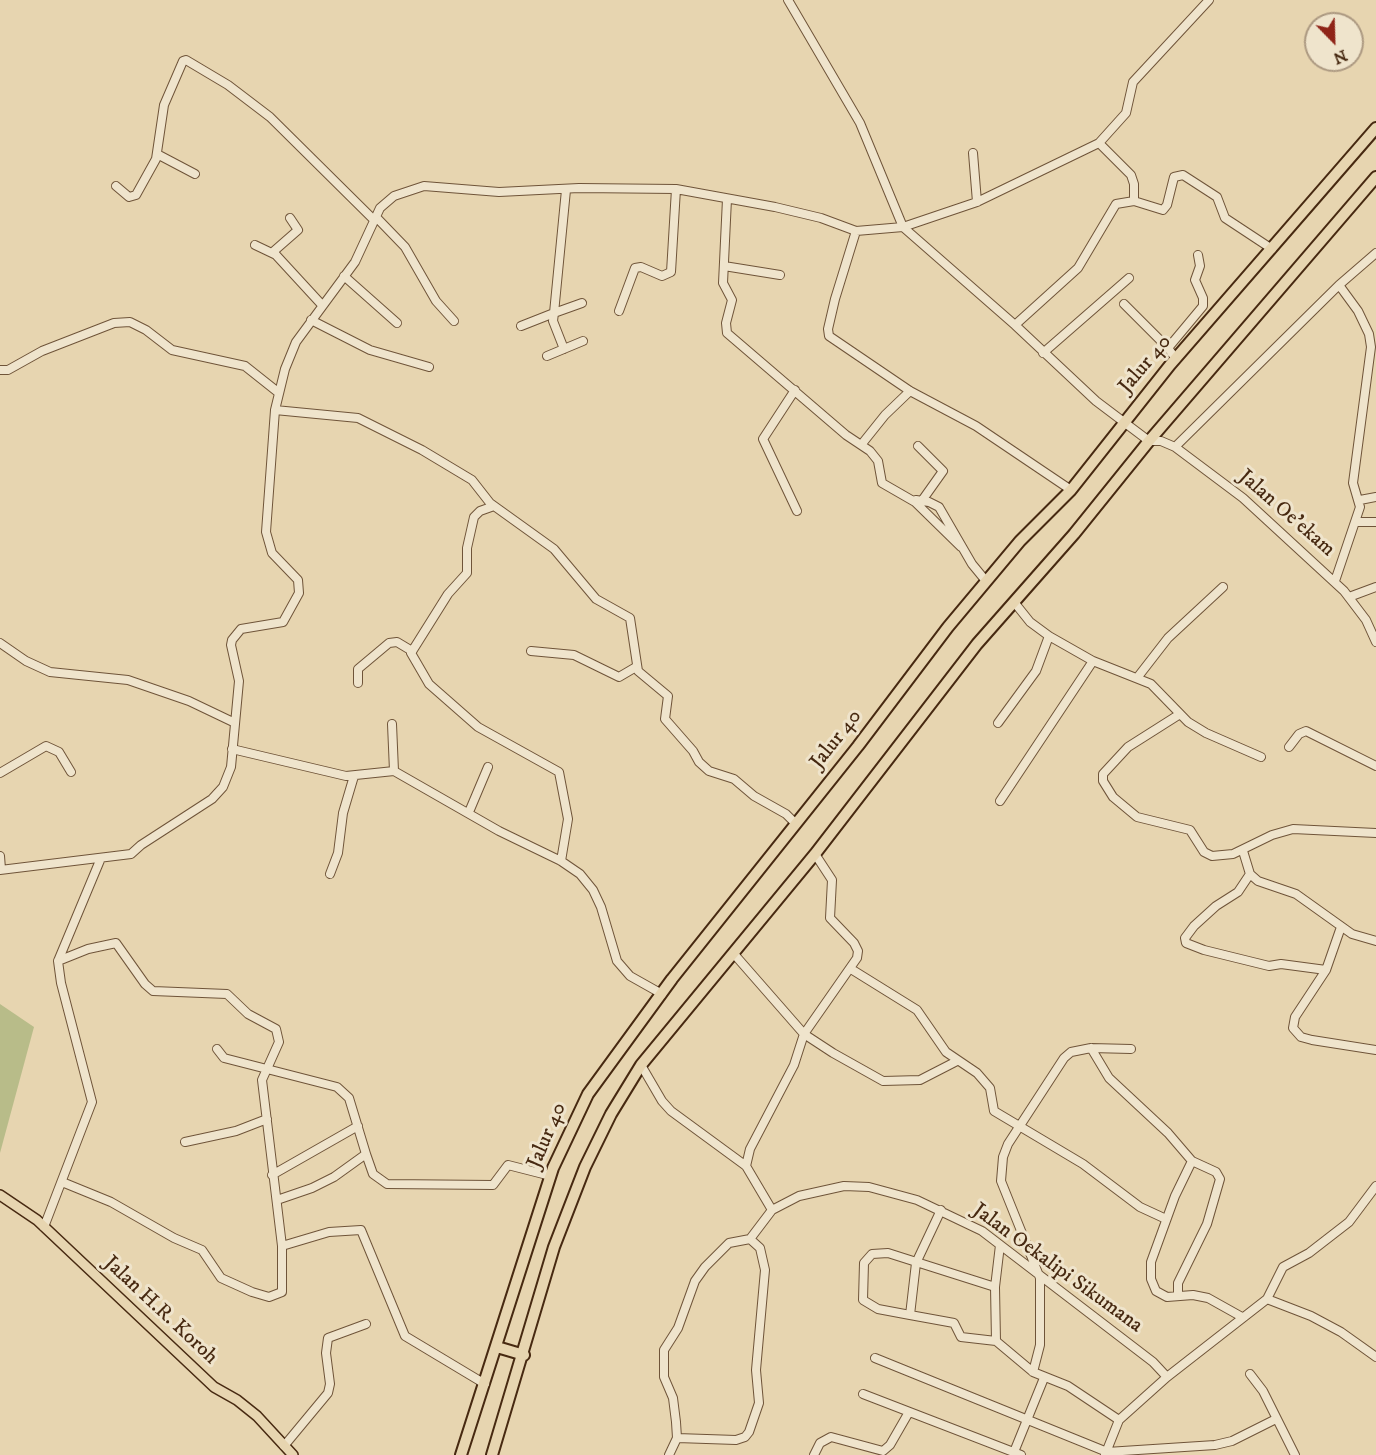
<!DOCTYPE html>
<style>
body{margin:0}
#map{position:relative;width:1376px;height:1455px;overflow:hidden;background:#e7d5b0;font-family:"IM FELL DW Pica",serif}
canvas{display:block}
.north{position:absolute;left:1304px;top:12px;width:60px;height:60px;box-sizing:border-box;background:#efe4cc;border:2px solid #ac9981;border-radius:50%;rotate:157deg;font-size:16px;font-weight:700;line-height:24px;text-align:center;color:#472911}
.north::after{content:'';display:block;margin:auto;width:21px;height:27px;background:#8f2418;clip-path:polygon(50% 0,100% 100%,50% 72%,0 100%)}
</style>
<div id="map">
<canvas width="1376" height="1455"></canvas>
<div class="north">N</div>
</div>
<script>
const ctx = document.querySelector('canvas').getContext('2d');
ctx.lineJoin = 'round';
function fillPath(path, color) { ctx.fillStyle = color; ctx.fill(path, 'evenodd'); }
const poly = rows => new Path2D(rows.map(r => 'M' + r).join(''));
function strokePath(path, color, width, dash) { ctx.strokeStyle = color; ctx.lineWidth = width; ctx.lineCap = dash ? 'butt' : 'round'; ctx.setLineDash(dash || []); ctx.stroke(path); }
function drawText(font, color, halo, rows, align = 'center') {
  ctx.font = font + ' "IM FELL DW Pica",serif'; ctx.lineWidth = 6; ctx.setLineDash([]); ctx.textBaseline = 'middle'; ctx.strokeStyle = halo; ctx.fillStyle = color; for (const [text, x, y, turn = 0] of rows) {
    ctx.save(); ctx.translate(x, y); ctx.rotate((+turn || 0) * Math.PI / 180); ctx.textAlign = isNaN(turn) ? turn : align; if (halo) ctx.strokeText(text, 0, 0); ctx.fillText(text, 0, 0); ctx.restore();
  }
}
const green = poly([
 [0,1004,34,1027,0,1153]
]);
const minor = poly([
 [788,0,860,123,903,227,1015,325,1096,401,1149,441,1161,441,1175,447,1243,498,1344,591,1366,620,1376,642],
 [1099,143,1131,175,1134,184,1134,201,1163,210,1167,205,1174,177,1183,175,1217,197,1225,218,1272,249],
 [973,153,977,202],
 [157,154,195,174],
 [116,186,129,197,136,195,156,159,164,105,183,61,186,60,228,85,270,117,374,220],
 [727,199,723,283,732,300,726,323,727,333,846,435,870,451,878,461,882,483,915,502,961,547],
 [376,217,405,247,436,301,454,321],
 [290,218,298,230,274,251,276,255,322,305],
 [856,231,835,299,828,329,829,336,910,391,976,426,1071,490],
 [255,245,276,255],
 [724,266,780,275],
 [344,276,397,323],
 [1124,304,1168,348,1176,359],
 [619,311,635,268,641,267,662,276,671,272,676,189],
 [311,320,370,350,429,367],
 [1015,325,1078,268,1116,204,1134,201],
 [521,326,554,313,566,190],
 [1168,348,1203,306,1203,298,1195,280,1200,266,1198,255],
 [564,349,553,321,554,313,582,303],
 [1043,353,1129,278],
 [547,356,583,341],
 [0,370,8,370,42,351,114,323,130,322,146,330,172,350,245,366,279,393],
 [795,390,763,439,797,511],
 [275,410,358,418,422,450,472,480,490,503,554,549,596,599,630,618,638,671,668,696,665,719,693,751,699,762,709,771,734,779,754,796,786,814,795,823],
 [861,445,885,415,910,391],
 [918,446,943,471,921,502],
 [1175,447,1339,285,1376,253],
 [916,500,929,502,939,507,972,564,986,581],
 [1360,500,1376,497],
 [494,506,480,511,474,517,467,548,467,573,448,594,411,653,429,684,478,727,559,772,568,819,561,861],
 [1357,522,1376,522],
 [1335,581,1360,507,1353,483,1371,347,1369,334,1358,311,1339,285],
 [1349,597,1376,587],
 [1014,602,1030,622,1049,636,1093,661,1151,684,1188,722,1206,733,1261,757],
 [0,643,26,661,50,672,128,680,189,701,233,722],
 [531,651,574,655,619,677,636,667],
 [1137,678,1168,638,1223,587],
 [358,683,358,669,389,643,397,642,412,651],
 [1180,714,1128,747,1103,774,1103,781,1113,797,1137,817,1190,830,1204,852,1212,856,1233,854,1272,835,1293,829,1376,833],
 [998,723,1036,671,1049,636],
 [392,724,394,771],
 [1289,747,1299,734,1306,731,1376,766],
 [232,749,346,776,394,771,499,831,561,861,580,874,593,890,601,907,617,961,630,976,662,994],
 [0,773,46,746,59,752,71,772],
 [1000,801,1093,661],
 [469,812,488,767],
 [1243,851,1250,874,1258,881,1296,894,1352,934,1376,941],
 [0,856,1,869],
 [0,870,131,854,141,845,212,799,223,787,231,767,239,681,231,645,232,640,241,629,283,622,299,593,298,580,272,553,266,532,275,410,285,369,296,342,355,262,380,208,394,196,424,186,499,192,579,188,676,189,775,207,821,218,856,231,903,227,977,202,1099,143,1126,113,1133,82,1209,0],
 [330,874,338,853,343,813,354,776],
 [1250,874,1238,892,1216,906,1194,926,1185,938,1186,943,1204,950,1269,966,1281,964,1326,970],
 [1341,927,1326,970,1295,1017,1293,1028,1301,1037,1312,1040,1376,1050],
 [734,954,804,1034,833,1053,883,1081,920,1080,957,1061],
 [58,961,88,949,116,943,145,984,153,991,227,994,248,1014,276,1029,279,1042,262,1080,282,1246,329,1232,361,1230,405,1336,485,1384],
 [851,969,917,1010,946,1052,977,1073,990,1088,994,1111,1083,1164,1140,1207,1166,1219],
 [1091,1048,1109,1078,1168,1133,1192,1161,1175,1196,1151,1262,1151,1279,1156,1291,1167,1297,1193,1295,1208,1298,1242,1317],
 [217,1049,224,1058,337,1087,349,1098,366,1154,334,1177,312,1188,277,1200],
 [641,1065,662,1101,671,1111,746,1166,772,1210,799,1196,844,1186,869,1187,917,1200,982,1231,1153,1362,1167,1377,1119,1420,1105,1455],
 [185,1142,236,1131,267,1119],
 [366,1154,373,1174,387,1184,493,1185,508,1165,551,1176],
 [746,1166,750,1149,794,1065,804,1034,857,958,858,951,854,943,830,918,832,880,815,854],
 [272,1175,358,1126],
 [62,1182,111,1202,174,1238,202,1250,221,1278,252,1292,269,1297,282,1292,282,1246],
 [941,1210,916,1263,910,1315,954,1323,961,1337,996,1341],
 [44,1227,92,1102,61,983,58,961,101,858],
 [1000,1245,995,1287,996,1341,1033,1372,1068,1386,1119,1420],
 [1178,1296,1178,1283,1207,1224,1220,1179,1216,1172,1192,1161],
 [1267,1299,1311,1316,1341,1332,1376,1357],
 [910,1315,878,1309,863,1300,864,1263,872,1254,888,1253,995,1287],
 [875,1358,1107,1452,1215,1445,1232,1441,1276,1419],
 [1033,1372,1040,1345,1040,1278,1001,1181,1003,1157,1008,1144,1064,1058,1071,1052,1091,1048,1131,1049],
 [1250,1374,1263,1391,1295,1455],
 [1167,1377,1267,1299,1283,1267,1309,1253,1349,1222,1376,1186],
 [863,1394,1021,1455],
 [677,1438,736,1440,745,1437,749,1432,759,1403,756,1370,765,1270,760,1248,750,1239,772,1210],
 [284,1446,328,1393,330,1384,326,1353,328,1338,366,1324],
 [1014,1452,1044,1378],
 [669,1455,677,1438,676,1422,673,1398,664,1377,664,1350,678,1328,695,1281,705,1267,729,1243,750,1239],
 [814,1455,820,1443,831,1437,883,1451,890,1445,909,1412]
]);
const major = poly([
 [0,1195,37,1220,214,1387,237,1400,257,1416,293,1455]
]);
const highway = poly([
 [497,1347,524,1355],
 [461,1455,553,1168,588,1094,672,979,858,746,948,627,1020,541,1071,490,1170,365,1376,128],
 [492,1455,554,1247,585,1167,611,1114,641,1065,815,854,977,644,1074,534,1149,441,1376,177]
]);
const streetNames = [
 ["Jalur 40",1146,365,-50],
 ["Jalan Oe'ekam",1286,514,41],
 ["Jalur 40",837,740,-52],
 ["Jalur 40",548,1136,-67],
 ["Jalan Oekalipi Sikumana",1057,1269,36],
 ["Jalan H.R. Koroh",160,1311,43]
];
fillPath(green, '#b8bc89');
strokePath(minor, '#6f5439', 10);
strokePath(major, '#472911', 12);
strokePath(highway, '#472911', 14);
strokePath(minor, '#efe4cc', 8);
strokePath(major, '#e7d5b0', 9);
strokePath(highway, '#e7d5b0', 10);
drawText('21px', '#472911', '#efe4cc', streetNames);
</script>
